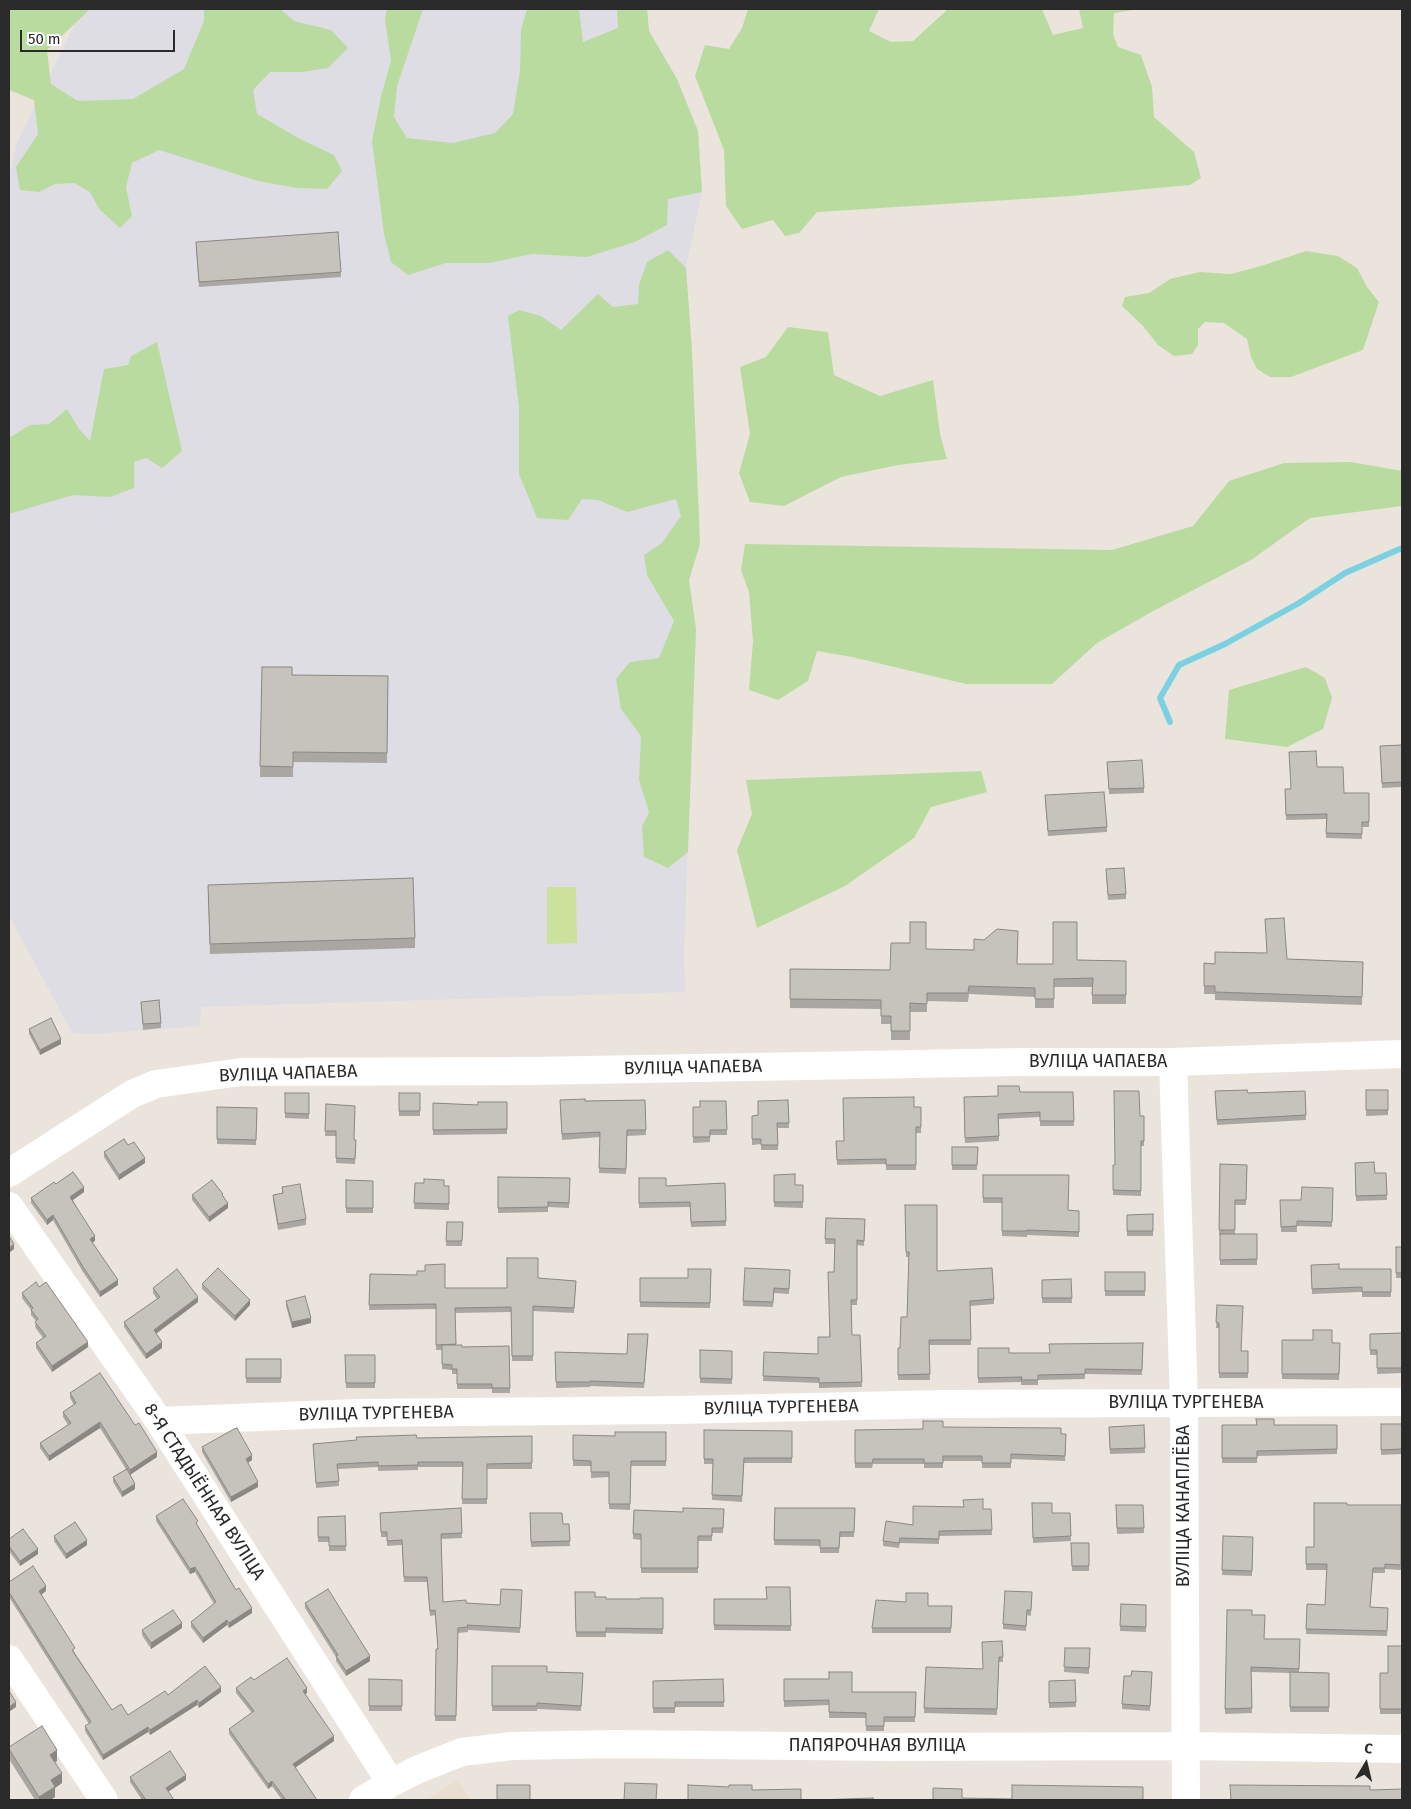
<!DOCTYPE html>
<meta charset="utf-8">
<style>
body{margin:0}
#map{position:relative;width:1411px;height:1809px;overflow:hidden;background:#eae4dd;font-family:"Fira Sans",sans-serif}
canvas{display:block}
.frame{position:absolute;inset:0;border:10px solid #2a2a2a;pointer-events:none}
.north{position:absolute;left:1341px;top:1739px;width:50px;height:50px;-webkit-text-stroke:4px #fff;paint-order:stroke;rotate:9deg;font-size:14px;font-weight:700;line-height:20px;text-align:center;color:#2a2a2a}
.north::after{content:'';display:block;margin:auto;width:18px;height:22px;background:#2a2a2a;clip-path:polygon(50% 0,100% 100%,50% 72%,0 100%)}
.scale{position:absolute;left:20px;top:30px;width:155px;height:22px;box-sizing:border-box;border:2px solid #2a2a2a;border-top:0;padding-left:6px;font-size:15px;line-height:18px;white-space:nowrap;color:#2a2a2a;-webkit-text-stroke:4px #fff;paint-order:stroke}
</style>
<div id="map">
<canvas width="1411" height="1809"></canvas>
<div class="frame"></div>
<div class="north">С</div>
<div class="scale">50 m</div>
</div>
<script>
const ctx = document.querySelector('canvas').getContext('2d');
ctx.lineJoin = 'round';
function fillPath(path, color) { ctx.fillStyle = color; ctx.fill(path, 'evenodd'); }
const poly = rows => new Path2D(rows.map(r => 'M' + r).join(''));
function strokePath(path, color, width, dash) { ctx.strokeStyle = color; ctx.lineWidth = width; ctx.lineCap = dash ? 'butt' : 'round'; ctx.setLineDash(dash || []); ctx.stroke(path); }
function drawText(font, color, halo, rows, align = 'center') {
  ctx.font = font + ' "Fira Sans",sans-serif'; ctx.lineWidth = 4; ctx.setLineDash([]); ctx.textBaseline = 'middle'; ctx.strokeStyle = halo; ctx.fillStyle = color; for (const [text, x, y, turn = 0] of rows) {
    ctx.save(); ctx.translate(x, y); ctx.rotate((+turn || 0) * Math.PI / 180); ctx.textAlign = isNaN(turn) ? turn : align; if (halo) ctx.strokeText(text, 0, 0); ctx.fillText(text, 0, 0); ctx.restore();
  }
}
const industrial = poly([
 [82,9,647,9,649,31,677,79,698,131,702,192,686,268,692,351,700,544,689,580,696,629,684,953,685,992,201,1007,200,1026,94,1034,72,1033,9,915,9,179,17,143]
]);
const education = poly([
 [457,1779,471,1800,426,1800,434,1795]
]);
const green = poly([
 [9,9,90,9,47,50,51,84,78,101,133,99,184,69,204,21,204,9,280,9,294,21,331,30,348,48,328,68,302,72,270,72,253,90,257,114,300,139,334,155,342,171,327,189,297,188,258,181,159,150,132,163,126,187,132,216,120,228,100,210,90,192,74,183,55,184,39,192,20,190,16,167,38,134,34,100,9,90],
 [387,9,423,9,397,86,394,117,407,138,453,143,495,133,513,114,520,71,521,30,527,9,579,9,583,42,618,28,617,9,647,9,649,31,677,79,698,131,702,192,668,199,667,225,635,242,587,257,532,254,489,263,446,263,408,275,391,262,384,234,372,141,381,97,391,60,385,20],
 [748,9,879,9,869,31,891,42,913,41,948,9,1042,9,1053,35,1083,28,1079,9,1139,9,1114,13,1113,34,1118,47,1141,55,1152,87,1154,117,1194,152,1201,178,1190,185,1071,196,817,212,799,233,785,236,773,220,742,229,726,206,724,150,695,76,705,45,729,49,742,28],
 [668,250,686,268,692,351,700,544,689,580,696,629,688,852,668,868,644,857,642,827,649,812,639,780,641,736,621,709,616,679,630,662,659,658,674,621,647,575,644,555,662,543,681,516,676,499,627,512,598,500,582,499,568,520,537,518,519,474,519,408,508,316,519,310,541,316,561,330,598,294,613,307,638,304,639,285,647,262],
 [1306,251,1338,256,1357,268,1367,287,1379,302,1363,350,1291,377,1270,377,1257,369,1251,357,1247,339,1224,323,1205,322,1198,329,1198,345,1192,354,1174,356,1158,345,1143,326,1122,306,1125,297,1149,293,1170,279,1200,272,1231,274,1261,266],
 [788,327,828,332,834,375,880,396,933,380,940,434,947,459,898,465,841,477,784,506,750,502,739,473,750,434,740,367,766,357],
 [157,342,182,451,162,468,146,458,134,462,134,488,110,497,73,495,9,514,9,438,30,425,49,424,67,409,79,429,90,441,104,369,128,365,131,356],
 [1351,462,1402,471,1402,506,1310,518,1251,560,1155,610,1097,643,1052,684,966,684,852,657,817,651,808,681,778,700,749,690,753,641,749,592,741,570,745,544,1112,550,1193,526,1229,481,1284,463],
 [1306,667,1325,678,1332,698,1323,729,1287,747,1225,739,1229,690],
 [981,771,987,792,931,807,914,838,845,886,757,928,737,850,752,814,746,780]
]);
const pitch = poly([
 [547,887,576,887,577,943,547,944]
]);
const stream = poly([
 [1170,722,1160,698,1179,665,1225,644,1299,603,1345,573,1402,548]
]);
const minor = poly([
 [1173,1062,1184,1403,1186,1800],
 [9,1173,132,1094,156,1084,241,1072,532,1071,1023,1062,1173,1062,1402,1054],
 [9,1206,159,1421,391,1783],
 [159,1421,357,1413,677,1410,945,1404,1402,1402],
 [9,1659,104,1800],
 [363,1800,391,1783,419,1769,462,1752,512,1746,616,1744,892,1747,1185,1746,1402,1749]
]);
const wall = poly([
 [196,247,341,272,341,277,199,287],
 [262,667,292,675,388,676,387,763,293,762,293,777,260,777],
 [1402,745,1402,787,1382,788,1380,746],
 [1107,762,1144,788,1144,793,1109,794],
 [1317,767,1344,793,1369,793,1369,827,1362,827,1362,839,1326,838,1326,819,1286,820,1285,789,1291,789],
 [1045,800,1107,827,1107,832,1048,836],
 [1106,874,1126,894,1126,899,1108,900],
 [208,895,415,938,415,948,210,954],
 [1265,919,1287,959,1363,962,1362,1005,1215,1000,1215,994,1204,994,1204,963,1215,964,1267,953],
 [926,949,1017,964,1053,964,1077,960,1126,961,1126,1004,1092,1004,1092,987,1054,987,1054,1008,1035,1008,1035,997,969,994,968,1002,927,1001,927,1012,910,1012,910,1040,891,1040,891,1024,881,1024,881,1009,790,1008,790,969,890,970],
 [141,1002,161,1023,161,1028,143,1030],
 [29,1029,61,1044,40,1055,29,1034],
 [1366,1090,1388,1090,1388,1115,1366,1116],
 [1305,1091,1306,1120,1217,1125,1215,1096,1248,1093],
 [1073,1092,1074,1126,1040,1126,1040,1117,999,1119,999,1141,965,1143,964,1097,998,1096],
 [285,1093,309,1093,309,1119,285,1118],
 [399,1093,420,1093,420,1116,399,1116],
 [645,1100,646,1135,627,1136,626,1174,599,1173,600,1137,562,1140,560,1105,585,1101],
 [788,1100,789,1128,778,1128,778,1150,761,1150,761,1144,752,1145,752,1116,758,1115],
 [726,1101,727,1135,710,1135,710,1142,693,1143,693,1107,700,1107],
 [507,1102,507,1134,433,1135,433,1103,478,1105],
 [326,1104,354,1140,356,1140,355,1164,336,1163,336,1136,325,1136],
 [217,1107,257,1108,256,1145,217,1144],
 [914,1107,921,1107,921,1133,916,1133,916,1170,886,1170,886,1164,837,1165,836,1141,844,1141],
 [1140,1116,1144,1116,1144,1146,1141,1146,1141,1196,1113,1195,1113,1165,1115,1165],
 [128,1145,145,1163,119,1180,104,1157,104,1152],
 [952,1147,978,1147,977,1170,952,1170],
 [1355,1163,1375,1173,1386,1173,1387,1200,1356,1201],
 [1220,1164,1247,1165,1246,1205,1235,1205,1235,1234,1257,1234,1257,1265,1220,1265,1220,1235,1219,1235],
 [774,1175,795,1185,803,1185,803,1208,774,1207],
 [983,1175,1068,1210,1079,1211,1079,1237,1027,1235,1027,1237,1002,1236,1002,1203,983,1203],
 [498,1177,570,1178,569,1208,548,1207,548,1212,498,1213],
 [639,1178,666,1186,725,1183,726,1226,691,1227,690,1207,639,1208],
 [346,1180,373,1181,373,1213,346,1213],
 [415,1183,449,1186,449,1210,414,1209],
 [56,1184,84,1192,73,1200,95,1241,92,1242,118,1285,100,1297,83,1272,53,1220,47,1225,31,1203,31,1198],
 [282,1187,306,1219,306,1225,278,1230,273,1200,273,1195,282,1194],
 [1333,1188,1332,1227,1297,1226,1297,1232,1281,1232,1280,1200,1301,1200],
 [192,1195,223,1196,228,1208,209,1222,192,1200],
 [905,1205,937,1271,994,1299,994,1304,970,1306,971,1345,929,1345,930,1380,898,1380,898,1348,900,1348,907,1317,909,1257,906,1257],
 [1153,1214,1153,1236,1127,1236,1127,1215],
 [826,1218,865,1219,864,1246,857,1245,857,1305,851,1305,852,1335,860,1335,862,1387,819,1388,819,1383,763,1381,764,1352,818,1354,829,1337,834,1272,835,1244,825,1244],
 [447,1222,463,1222,462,1246,446,1246],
 [1396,1247,1402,1247,1402,1278,1396,1278],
 [1311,1265,1339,1269,1391,1269,1391,1297,1362,1297,1362,1292,1312,1294],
 [711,1269,710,1308,640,1307,640,1278,688,1278],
 [790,1270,789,1294,774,1293,773,1307,743,1306,743,1301],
 [1105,1272,1145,1272,1145,1296,1105,1296],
 [370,1274,445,1288,507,1288,538,1278,576,1281,574,1313,533,1311,533,1361,512,1361,511,1312,455,1313,456,1345,462,1347,509,1346,510,1393,492,1393,492,1389,457,1389,457,1374,452,1374,452,1370,442,1369,442,1350,436,1350,436,1309,369,1310],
 [1071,1279,1072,1303,1042,1303,1042,1280],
 [202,1284,250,1305,235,1321,202,1289],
 [153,1288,198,1302,156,1334,162,1348,146,1359,124,1327,124,1322,157,1299,153,1293],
 [22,1293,88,1347,52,1372,36,1348,36,1343,43,1338,35,1327,36,1321,31,1315,31,1310,22,1298],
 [286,1301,311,1323,292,1328,286,1306],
 [1217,1305,1241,1351,1248,1351,1248,1378,1219,1378,1219,1328,1216,1328],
 [1402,1333,1402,1373,1377,1374,1377,1355,1370,1355,1370,1334],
 [648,1339,644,1388,590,1386,590,1387,556,1388,555,1352,627,1354],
 [1282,1340,1340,1343,1339,1380,1282,1379],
 [1143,1343,1142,1375,1085,1374,1085,1379,1038,1380,1038,1385,1021,1385,1021,1382,978,1383,978,1348,1009,1353,1050,1353],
 [700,1350,732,1351,732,1384,700,1383],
 [345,1355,375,1355,375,1388,346,1388],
 [246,1359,281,1359,281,1383,246,1383],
 [70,1393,135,1425,157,1457,130,1474,135,1489,122,1497,113,1482,113,1477,126,1469,100,1428,49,1461,40,1448,40,1443,68,1425,63,1417,63,1412,74,1405,70,1398],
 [1381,1424,1402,1424,1402,1454,1381,1455],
 [1144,1425,1145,1453,1110,1454,1109,1427],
 [1222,1425,1337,1425,1337,1454,1257,1456,1257,1463,1222,1463],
 [943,1427,1066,1434,1065,1461,1011,1459,1011,1468,982,1468,982,1461,943,1461,943,1468,924,1468,924,1464,873,1464,872,1468,855,1468,855,1430,923,1429],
 [704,1430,792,1431,792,1463,744,1463,742,1502,712,1500,713,1464,704,1464],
 [666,1432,666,1466,631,1466,630,1510,609,1509,609,1477,591,1478,591,1466,573,1466,573,1435,615,1436],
 [532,1436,532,1469,487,1469,487,1504,462,1504,463,1467,418,1467,418,1470,378,1471,378,1467,338,1469,339,1486,316,1488,313,1444,417,1438],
 [202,1447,252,1460,248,1463,258,1487,231,1502,202,1452],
 [1032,1503,1052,1513,1070,1513,1071,1541,1033,1543],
 [1116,1505,1143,1505,1144,1533,1117,1534],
 [1347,1505,1401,1505,1401,1570,1385,1569,1385,1573,1373,1573,1370,1607,1388,1608,1387,1636,1306,1634,1307,1604,1325,1605,1327,1570,1306,1570,1306,1547,1314,1547],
 [461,1508,462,1538,441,1539,443,1602,500,1605,522,1595,520,1633,468,1630,468,1632,458,1633,456,1721,435,1721,436,1649,438,1649,435,1615,430,1616,427,1582,404,1582,402,1545,387,1546,387,1537,381,1537,380,1513],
 [775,1508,855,1508,854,1537,840,1537,839,1553,820,1553,820,1546,774,1545],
 [724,1509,723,1533,712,1533,712,1541,698,1541,698,1573,641,1573,641,1540,633,1539,634,1510,683,1512],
 [983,1509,991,1509,992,1535,939,1536,939,1544,900,1543,899,1548,883,1546,883,1541,913,1525],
 [530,1513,563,1524,569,1524,570,1546,531,1547],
 [156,1516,198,1526,236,1590,252,1613,229,1628,227,1625,203,1643,191,1627,191,1622,214,1604,195,1572,190,1574,156,1521],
 [345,1516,346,1551,329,1551,329,1542,318,1542,318,1517],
 [54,1536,87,1545,66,1559,54,1541],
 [1223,1536,1253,1537,1252,1576,1222,1575],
 [9,1539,38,1554,20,1566,9,1551],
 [1071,1543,1089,1543,1089,1571,1072,1571],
 [9,1582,46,1591,41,1595,75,1653,112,1710,128,1715,168,1695,221,1692,199,1708,197,1705,150,1735,148,1732,103,1760,85,1731,85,1726,89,1724,9,1597],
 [790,1587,791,1631,714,1630,714,1599,766,1599],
 [575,1592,606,1599,640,1599,663,1598,663,1634,606,1633,606,1637,576,1637],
 [1032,1592,1031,1616,1027,1615,1026,1631,1003,1629,1003,1624],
 [305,1603,370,1661,346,1676,336,1661,336,1657,305,1608],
 [1121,1604,1146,1605,1146,1632,1120,1631],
 [928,1606,952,1606,951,1633,872,1633,872,1628],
 [1252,1615,1264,1639,1300,1639,1299,1672,1329,1673,1329,1712,1290,1712,1290,1673,1251,1672,1252,1713,1225,1714,1225,1709],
 [182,1628,151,1649,142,1635,142,1630],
 [1002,1641,1003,1662,999,1662,997,1715,924,1713,926,1667,983,1669],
 [1402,1646,1402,1714,1380,1714,1380,1673,1388,1673],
 [1065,1648,1090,1648,1089,1674,1064,1672],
 [492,1666,547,1672,583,1673,581,1711,537,1709,537,1711,492,1711],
 [1152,1677,1150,1711,1122,1709,1122,1704],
 [369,1679,402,1680,402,1711,369,1711],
 [723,1679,724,1707,675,1707,675,1713,653,1713,653,1681],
 [784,1679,852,1692,916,1692,915,1722,884,1722,884,1731,866,1731,866,1718,829,1718,829,1705,784,1707],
 [254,1680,307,1693,305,1694,334,1741,295,1768,317,1800,282,1800,272,1786,268,1789,229,1734,229,1729,252,1713,236,1693,236,1688],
 [1075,1680,1076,1707,1049,1708,1049,1681],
 [9,1747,57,1761,55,1762,62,1783,55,1788,55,1797,50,1800,35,1800,9,1759],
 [130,1777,186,1780,168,1792,174,1800,142,1800,130,1782]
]);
const shadedWall = poly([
 [61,1039,61,1044,40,1055,40,1050],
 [145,1158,145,1163,119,1180,119,1175],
 [84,1187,84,1192,70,1202,70,1197],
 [228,1203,228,1208,209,1222,209,1217],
 [53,1215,53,1220,47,1225,47,1220],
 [95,1236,95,1241,90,1244,90,1239],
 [14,1244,14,1249,9,1253,9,1248],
 [118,1280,118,1285,100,1297,100,1292],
 [198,1297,198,1302,154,1335,154,1330],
 [250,1300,250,1305,235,1321,235,1316],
 [311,1318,311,1323,292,1328,292,1322],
 [88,1342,88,1347,52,1372,52,1366],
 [162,1342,162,1348,146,1359,146,1354],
 [100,1422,100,1428,49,1461,49,1456],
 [157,1452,157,1457,130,1475,130,1470],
 [252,1455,252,1460,246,1464,246,1459],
 [258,1482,258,1487,231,1502,231,1497],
 [135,1484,135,1489,122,1497,122,1492],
 [87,1540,87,1545,66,1559,66,1554],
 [38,1549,38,1554,20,1566,20,1561],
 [195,1567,195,1572,190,1574,190,1569],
 [46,1586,46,1591,39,1596,39,1591],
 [252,1608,252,1613,229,1628,229,1623],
 [227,1620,227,1625,203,1643,203,1638],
 [182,1623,182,1628,151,1649,151,1643],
 [370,1656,370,1661,346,1676,346,1671],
 [221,1687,221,1692,199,1708,199,1703],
 [307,1688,307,1693,303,1696,303,1691],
 [197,1700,197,1705,150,1735,150,1730],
 [16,1702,16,1707,9,1712,9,1707],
 [148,1727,148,1732,103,1760,103,1755],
 [334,1736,334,1741,293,1769,293,1764],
 [57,1750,57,1761,50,1765,50,1755],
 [62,1773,62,1783,55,1788,55,1797,50,1800,39,1800,39,1797,51,1780],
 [186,1775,186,1780,166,1793,166,1788],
 [272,1781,272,1786,268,1789,268,1784]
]);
const building = poly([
 [338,232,341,272,199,282,196,242,338,232],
 [262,667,292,667,292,675,388,676,387,753,293,752,293,767,260,766,262,667],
 [1402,745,1402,782,1382,783,1380,746,1402,745],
 [1316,751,1317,767,1343,767,1344,793,1369,793,1369,822,1362,822,1362,834,1326,833,1327,814,1286,815,1285,789,1291,789,1289,752,1316,751],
 [1142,760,1144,788,1109,789,1107,762,1142,760],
 [1104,792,1107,827,1048,831,1045,795,1104,792],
 [1124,868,1126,894,1108,895,1106,869,1124,868],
 [413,878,415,938,210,944,208,885,413,878],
 [1284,918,1287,959,1363,962,1362,997,1215,992,1215,986,1204,986,1204,963,1215,964,1215,952,1267,953,1265,919,1284,918],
 [910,922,926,922,926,949,974,950,974,939,984,940,997,929,1018,931,1017,964,1053,964,1053,922,1077,922,1077,960,1126,961,1126,995,1092,995,1093,978,1054,979,1054,999,1035,999,1035,988,969,986,968,993,927,993,927,1004,910,1003,910,1031,891,1031,891,1016,881,1016,881,1000,790,999,790,969,890,970,891,943,910,943,910,922],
 [159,1000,161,1023,143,1024,141,1002,159,1000],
 [51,1018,61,1039,40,1050,29,1029,51,1018],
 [998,1086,1019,1086,1020,1092,1073,1092,1074,1121,1040,1121,1040,1112,998,1114,999,1136,965,1138,964,1097,998,1096,998,1086],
 [1247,1090,1248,1093,1305,1091,1306,1115,1217,1120,1215,1091,1247,1090],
 [1366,1090,1388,1090,1388,1110,1366,1110,1366,1090],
 [1114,1091,1139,1091,1140,1116,1144,1116,1144,1141,1141,1141,1141,1191,1113,1190,1113,1165,1115,1165,1114,1091],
 [285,1093,309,1093,309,1114,285,1113,285,1093],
 [399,1093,420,1093,420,1111,399,1111,399,1093],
 [914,1097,914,1107,921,1107,921,1127,916,1127,916,1165,886,1165,886,1159,837,1160,836,1141,844,1141,843,1098,914,1097],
 [585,1099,585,1101,645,1100,646,1130,627,1130,626,1169,599,1168,600,1132,562,1134,560,1100,585,1099],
 [788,1100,789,1123,777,1123,778,1145,761,1145,761,1139,752,1139,752,1116,758,1115,758,1101,788,1100],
 [700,1101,726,1101,727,1130,710,1130,710,1137,693,1137,693,1107,700,1107,700,1101],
 [478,1102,507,1102,507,1129,433,1130,433,1103,478,1105,478,1102],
 [326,1104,355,1106,354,1140,356,1140,355,1159,336,1158,336,1131,325,1131,326,1104],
 [217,1107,257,1108,256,1140,217,1139,217,1107],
 [124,1139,128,1145,134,1142,145,1158,119,1175,104,1152,124,1139],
 [952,1147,978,1147,977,1165,952,1165,952,1147],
 [1374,1162,1375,1173,1386,1173,1387,1195,1356,1196,1355,1163,1374,1162],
 [1220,1164,1247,1165,1246,1200,1235,1200,1235,1230,1219,1230,1220,1164],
 [73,1172,84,1187,70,1197,95,1236,90,1239,118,1280,100,1292,83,1267,53,1215,47,1220,31,1198,54,1182,56,1184,73,1172],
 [795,1174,795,1185,803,1185,803,1202,774,1202,774,1175,795,1174],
 [983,1175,1069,1175,1068,1210,1079,1211,1079,1232,1027,1230,1027,1231,1002,1231,1002,1198,983,1198,983,1175],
 [498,1177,570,1178,569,1203,548,1202,548,1207,498,1208,498,1177],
 [639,1178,666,1178,666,1186,725,1183,726,1221,691,1222,690,1202,639,1203,639,1178],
 [424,1179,444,1180,444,1186,449,1186,449,1204,414,1203,415,1183,424,1183,424,1179],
 [212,1180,223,1194,222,1195,228,1203,209,1217,192,1195,212,1180],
 [346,1180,373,1181,373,1208,346,1208,346,1180],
 [300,1184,306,1219,278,1224,273,1195,283,1193,282,1187,300,1184],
 [1302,1187,1333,1188,1332,1222,1297,1221,1297,1226,1281,1227,1280,1200,1301,1200,1302,1187],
 [905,1205,937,1205,937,1271,992,1268,994,1299,970,1301,971,1340,929,1340,930,1374,898,1375,898,1348,900,1348,901,1317,907,1317,909,1252,906,1252,905,1205],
 [1153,1214,1153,1231,1127,1231,1127,1215,1153,1214],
 [826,1218,865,1219,864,1241,857,1240,857,1300,851,1300,852,1335,860,1335,862,1382,819,1383,819,1378,763,1376,764,1352,818,1354,818,1337,830,1337,828,1272,834,1272,835,1239,825,1239,826,1218],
 [447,1222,463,1222,462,1241,446,1241,447,1222],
 [1220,1234,1257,1234,1257,1259,1220,1260,1220,1234],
 [9,1236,14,1244,9,1248,9,1236],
 [1396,1247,1402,1247,1402,1273,1396,1273,1396,1247],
 [507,1258,538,1258,538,1278,576,1281,574,1308,533,1306,533,1356,512,1356,511,1307,455,1308,456,1344,436,1345,436,1304,369,1305,370,1274,417,1275,417,1271,425,1271,425,1265,445,1264,445,1288,507,1288,507,1258],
 [1339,1264,1339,1269,1391,1269,1391,1292,1362,1292,1362,1287,1312,1289,1311,1265,1339,1264],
 [218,1268,250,1300,235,1316,202,1284,218,1268],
 [745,1268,790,1270,789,1289,774,1288,773,1302,743,1301,745,1268],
 [177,1269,198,1297,154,1330,162,1342,146,1354,124,1322,160,1297,153,1288,177,1269],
 [688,1269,711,1269,710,1303,640,1302,640,1278,688,1278,688,1269],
 [1105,1272,1145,1272,1145,1291,1105,1291,1105,1272],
 [1071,1279,1072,1298,1042,1298,1042,1280,1071,1279],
 [36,1282,39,1287,46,1282,88,1342,52,1366,36,1343,46,1336,35,1322,38,1319,31,1310,33,1308,22,1293,36,1282],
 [305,1296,311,1318,292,1322,286,1301,305,1296],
 [1217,1305,1243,1306,1241,1351,1248,1351,1248,1373,1219,1373,1219,1323,1216,1322,1217,1305],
 [1313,1330,1332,1330,1332,1343,1340,1343,1339,1374,1282,1374,1282,1340,1313,1340,1313,1330],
 [1402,1333,1402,1368,1377,1368,1377,1350,1370,1350,1370,1334,1402,1333],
 [628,1334,648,1334,644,1383,590,1381,590,1382,556,1382,555,1352,627,1354,628,1334],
 [1143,1343,1142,1370,1085,1369,1085,1374,1038,1375,1038,1380,1021,1380,1022,1377,978,1378,978,1348,1009,1348,1009,1353,1050,1353,1049,1344,1143,1343],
 [442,1345,462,1345,462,1347,509,1346,510,1388,492,1388,492,1384,457,1384,457,1369,452,1369,452,1365,442,1364,442,1345],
 [700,1350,732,1351,732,1379,700,1378,700,1350],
 [345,1355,375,1355,375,1383,346,1383,345,1355],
 [246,1359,281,1359,281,1378,246,1378,246,1359],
 [100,1373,135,1425,139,1423,157,1452,130,1470,100,1422,49,1456,40,1443,71,1423,63,1412,76,1403,70,1393,100,1373],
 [1256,1419,1274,1419,1274,1425,1337,1425,1337,1449,1257,1451,1257,1458,1222,1458,1222,1425,1257,1425,1256,1419],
 [923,1421,943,1421,943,1427,1061,1428,1061,1434,1066,1434,1065,1456,1011,1454,1011,1463,982,1463,982,1456,943,1456,943,1463,924,1463,924,1459,873,1459,872,1463,855,1463,855,1430,923,1429,923,1421],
 [1381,1424,1402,1424,1402,1449,1381,1450,1381,1424],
 [1144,1425,1145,1448,1110,1449,1109,1427,1144,1425],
 [237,1428,252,1455,246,1459,258,1482,231,1497,202,1447,234,1429,237,1428],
 [704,1430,792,1431,792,1458,744,1458,742,1496,712,1495,713,1459,704,1459,704,1430],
 [615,1432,666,1432,666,1461,631,1461,630,1504,609,1504,609,1472,591,1472,591,1461,573,1460,573,1435,615,1436,615,1432],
 [416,1435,417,1438,532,1436,532,1463,487,1464,487,1499,462,1499,463,1462,418,1462,418,1465,378,1466,378,1462,337,1464,339,1481,316,1483,313,1444,357,1440,356,1437,416,1435],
 [127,1469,135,1484,122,1492,113,1477,127,1469],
 [183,1499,198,1521,196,1523,236,1590,239,1588,252,1608,229,1623,227,1620,203,1638,191,1622,216,1602,195,1567,190,1569,156,1516,183,1499],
 [983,1499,983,1509,991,1509,992,1530,939,1531,939,1539,900,1538,899,1543,883,1541,886,1521,913,1525,913,1506,964,1507,963,1500,983,1499],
 [1032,1503,1052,1503,1052,1513,1070,1513,1071,1536,1033,1538,1032,1503],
 [1314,1503,1347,1503,1347,1505,1401,1505,1401,1565,1385,1564,1385,1568,1373,1568,1370,1607,1388,1608,1387,1631,1306,1629,1307,1604,1325,1605,1327,1564,1306,1564,1306,1547,1314,1547,1314,1503],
 [1116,1505,1143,1505,1144,1528,1117,1528,1116,1505],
 [461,1508,462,1533,441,1534,443,1602,466,1600,466,1603,500,1605,501,1589,522,1590,520,1628,467,1625,468,1627,458,1628,456,1716,435,1716,436,1649,438,1649,435,1610,430,1611,427,1577,404,1577,402,1540,387,1541,387,1532,381,1532,380,1513,461,1508],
 [683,1508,724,1509,723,1528,712,1528,712,1536,698,1536,698,1568,641,1568,641,1534,633,1534,634,1510,683,1512,683,1508],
 [775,1508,855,1508,854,1532,840,1532,839,1548,820,1548,820,1540,774,1540,775,1508],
 [530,1513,562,1513,563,1524,569,1524,570,1541,531,1542,530,1513],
 [345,1516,346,1546,329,1546,329,1537,318,1537,318,1517,345,1516],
 [75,1522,87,1540,66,1554,54,1536,75,1522],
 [23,1529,38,1549,20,1561,9,1546,9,1539,23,1529],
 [1223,1536,1253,1537,1252,1571,1222,1570,1223,1536],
 [1071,1543,1089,1543,1089,1566,1072,1566,1071,1543],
 [33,1566,46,1586,39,1591,75,1648,72,1650,112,1710,121,1704,128,1715,165,1691,168,1695,205,1666,221,1687,199,1703,197,1700,150,1730,148,1727,103,1755,85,1726,91,1722,9,1592,9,1582,33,1566],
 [766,1587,790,1587,791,1626,714,1625,714,1599,767,1599,766,1587],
 [328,1589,370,1656,346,1671,336,1656,338,1655,305,1603,328,1589],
 [1005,1591,1032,1592,1031,1610,1027,1610,1026,1626,1003,1624,1005,1591],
 [575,1592,595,1592,595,1597,606,1597,606,1599,640,1599,640,1598,663,1598,663,1629,606,1628,606,1632,576,1632,575,1592],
 [906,1593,928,1593,928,1606,952,1606,951,1628,872,1628,876,1600,906,1602,906,1593],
 [1121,1604,1146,1605,1146,1627,1120,1626,1121,1604],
 [173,1610,182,1623,151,1643,142,1630,173,1610],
 [1227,1610,1252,1610,1252,1615,1265,1615,1264,1639,1300,1639,1299,1669,1251,1667,1252,1708,1225,1709,1227,1610],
 [1002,1641,1003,1657,999,1657,997,1709,924,1708,926,1667,983,1669,982,1642,1002,1641],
 [1388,1646,1402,1646,1402,1709,1380,1709,1380,1673,1388,1673,1388,1646],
 [1065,1648,1090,1648,1089,1668,1064,1667,1065,1648],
 [287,1658,307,1688,303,1691,334,1736,293,1764,317,1800,286,1800,272,1781,268,1784,229,1729,254,1711,236,1688,251,1677,254,1680,287,1658],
 [492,1666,547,1666,547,1672,583,1673,581,1706,537,1703,537,1706,492,1706,492,1666],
 [1132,1671,1152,1672,1150,1706,1122,1704,1124,1676,1131,1676,1132,1671],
 [829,1672,852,1672,852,1692,916,1692,915,1717,884,1717,884,1726,866,1726,866,1713,829,1712,829,1700,784,1701,784,1679,829,1679,829,1672],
 [1290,1672,1329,1673,1329,1707,1290,1707,1290,1672],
 [369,1679,402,1680,402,1706,369,1706,369,1679],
 [723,1679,724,1702,675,1702,675,1708,653,1708,653,1681,723,1679],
 [1075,1680,1076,1702,1049,1703,1049,1681,1075,1680],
 [9,1691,16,1702,9,1707,9,1691],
 [42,1726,57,1750,50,1755,62,1773,51,1780,55,1787,39,1797,9,1749,9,1747,42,1726],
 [170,1751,186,1775,166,1788,174,1800,146,1800,130,1777,170,1751],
 [625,1783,657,1784,656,1800,624,1800,625,1783],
 [497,1785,530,1785,530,1800,497,1800,497,1785],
 [688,1785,729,1787,729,1785,752,1785,752,1790,801,1789,801,1800,688,1800,688,1785],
 [1012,1785,1143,1787,1143,1800,933,1800,933,1788,962,1789,962,1798,1012,1799,1012,1785],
 [1230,1785,1370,1786,1370,1790,1402,1789,1402,1800,1231,1800,1230,1785],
 [873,1798,873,1800,818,1800,873,1798]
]);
const streetNames = [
 ["ВУЛІЦА ЧАПАЕВА",1098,1062],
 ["ВУЛІЦА ЧАПАЕВА",693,1068,-1],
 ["ВУЛІЦА ЧАПАЕВА",288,1074,-2],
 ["ВУЛІЦА ТУРГЕНЕВА",1186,1403],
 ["ВУЛІЦА ТУРГЕНЕВА",781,1408,-1],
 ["ВУЛІЦА ТУРГЕНЕВА",376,1414,-1],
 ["8-Я СТАДЫЁННАЯ ВУЛІЦА",204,1492,57],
 ["ВУЛІЦА КАНАПЛЁВА",1184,1506,-90],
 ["ПАПЯРОЧНАЯ ВУЛІЦА",877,1746]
];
fillPath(industrial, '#dedde4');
fillPath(education, '#eadfcf');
fillPath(green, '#badba0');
fillPath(pitch, '#cbe19c');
strokePath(stream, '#7bd0e1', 6);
strokePath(minor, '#fff', 28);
fillPath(wall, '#aaa7a2');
fillPath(shadedWall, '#8b8884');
fillPath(building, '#c6c2bc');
strokePath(building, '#8b8884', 1);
drawText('18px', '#2a2a2a', '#fff', streetNames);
</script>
